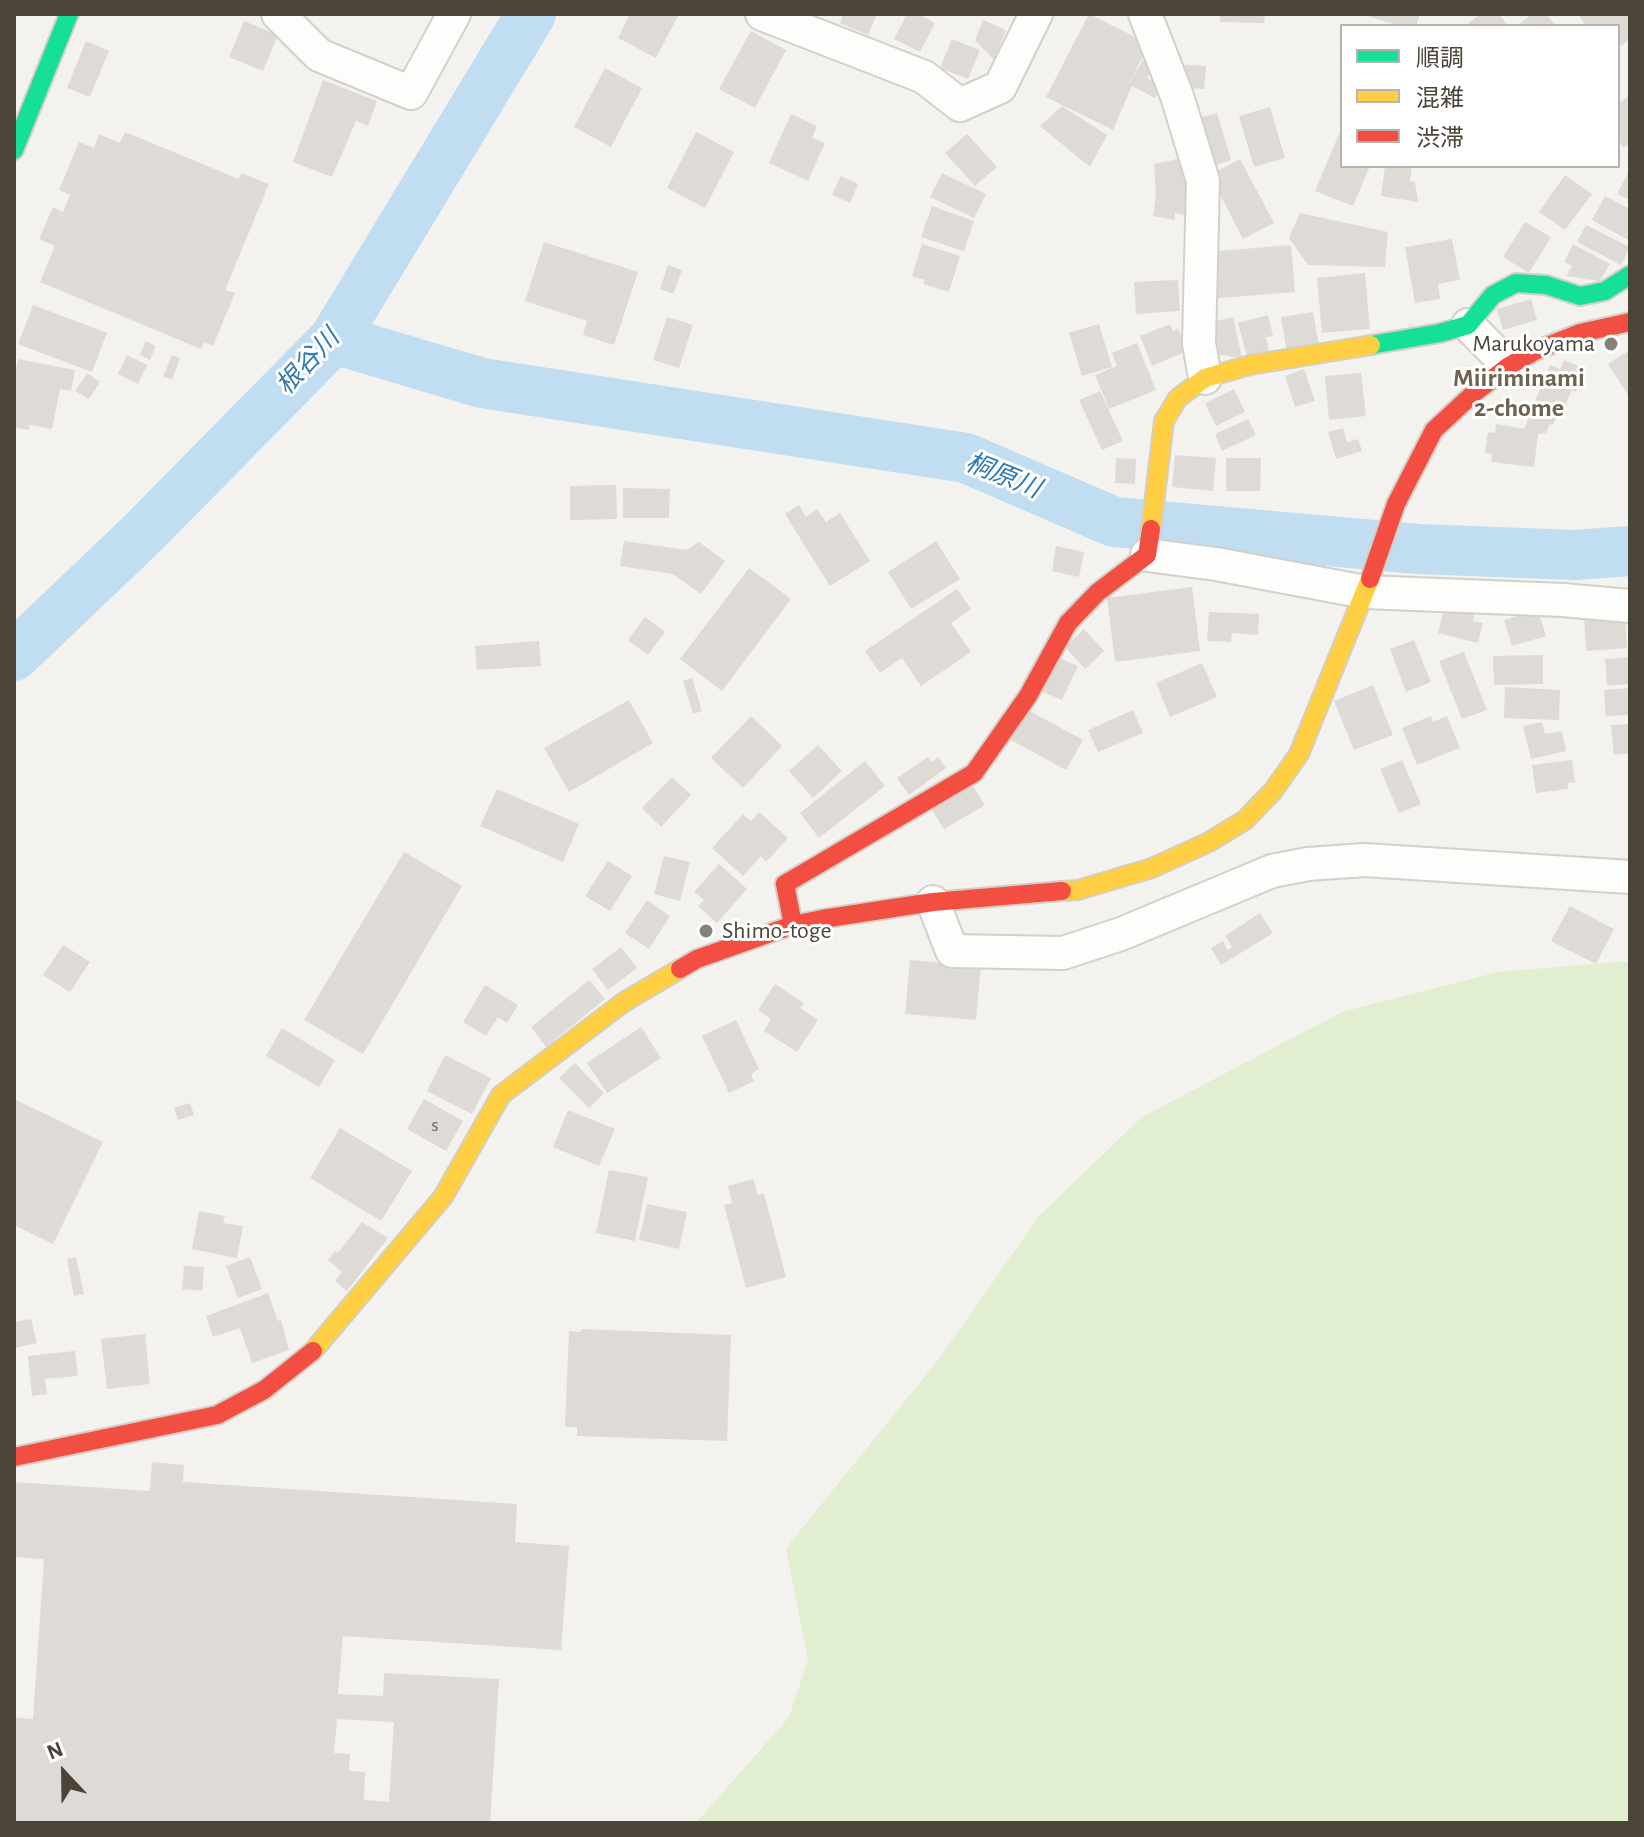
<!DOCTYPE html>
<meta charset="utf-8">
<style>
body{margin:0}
#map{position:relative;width:1644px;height:1837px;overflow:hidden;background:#f4f2ee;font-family:"Alegreya Sans","Noto Sans JP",sans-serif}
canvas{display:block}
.frame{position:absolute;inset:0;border:16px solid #4b4439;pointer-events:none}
.legend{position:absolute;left:1340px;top:24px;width:280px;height:144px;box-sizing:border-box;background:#fff;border:2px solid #b7b4b0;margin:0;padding:10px 14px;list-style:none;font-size:24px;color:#4b4439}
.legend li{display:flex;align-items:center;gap:16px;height:40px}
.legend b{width:40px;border:2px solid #b7b4b0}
.north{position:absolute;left:24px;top:1733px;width:80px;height:80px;-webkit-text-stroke:6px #fff;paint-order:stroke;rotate:338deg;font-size:22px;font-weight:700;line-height:32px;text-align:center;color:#4b4439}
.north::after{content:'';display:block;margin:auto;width:28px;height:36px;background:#4b4439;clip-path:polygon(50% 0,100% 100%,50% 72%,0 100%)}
</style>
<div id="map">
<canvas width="1644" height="1837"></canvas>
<div class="frame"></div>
<ul class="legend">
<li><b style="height:10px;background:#16e098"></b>順調</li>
<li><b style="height:10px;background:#ffcf43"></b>混雑</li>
<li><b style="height:10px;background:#f24e42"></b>渋滞</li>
</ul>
<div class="north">N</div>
</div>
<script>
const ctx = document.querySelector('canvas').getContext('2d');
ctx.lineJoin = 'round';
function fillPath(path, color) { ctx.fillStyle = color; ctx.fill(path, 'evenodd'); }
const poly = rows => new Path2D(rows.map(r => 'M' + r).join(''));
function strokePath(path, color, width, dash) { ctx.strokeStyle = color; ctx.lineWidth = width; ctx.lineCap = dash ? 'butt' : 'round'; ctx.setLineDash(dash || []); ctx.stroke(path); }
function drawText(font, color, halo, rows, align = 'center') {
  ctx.font = font + ' "Alegreya Sans","Noto Sans JP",sans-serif'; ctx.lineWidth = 6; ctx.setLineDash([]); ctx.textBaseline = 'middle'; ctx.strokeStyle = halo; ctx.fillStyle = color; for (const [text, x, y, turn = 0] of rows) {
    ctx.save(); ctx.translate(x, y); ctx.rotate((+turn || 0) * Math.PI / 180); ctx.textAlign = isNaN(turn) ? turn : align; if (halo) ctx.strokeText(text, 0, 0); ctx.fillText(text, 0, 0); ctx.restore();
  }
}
const green = poly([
 [1630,961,1630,1823,696,1823,789,1717,808,1660,786,1548,938,1360,1039,1216,1142,1117,1342,1012,1498,972]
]);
const river = poly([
 [334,339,482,383,966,458,1114,522,1418,549,1575,555,1630,551],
 [14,656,142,534,334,339,531,14]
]);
const building = poly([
 [630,14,679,14,656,58,618,38],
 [843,14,877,14,868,35,840,23],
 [907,14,918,14,935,23,920,52,894,39],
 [1089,14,1149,44,1129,84,1143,60,1154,65,1147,78,1162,86,1155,98,1130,85,1132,86,1113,130,1046,97],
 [1220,14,1265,14,1264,23,1220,22],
 [1362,14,1420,14,1416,26,1399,26],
 [1480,14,1499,14,1508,26,1465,26],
 [1532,14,1546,14,1556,26,1517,26],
 [1578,14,1630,14,1630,39,1618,48,1618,26,1586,26],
 [983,20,1006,30,994,60,975,40],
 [244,21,278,35,263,71,229,57],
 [751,31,786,50,755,108,719,89],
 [952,39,980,50,968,79,940,68],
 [86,41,109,51,90,97,67,88],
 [1185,65,1206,66,1204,89,1184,88],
 [605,68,642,88,611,147,574,127],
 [323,80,377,101,368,126,356,121,332,177,293,162],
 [1630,95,1630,144,1624,148,1618,140,1618,104],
 [1062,106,1107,135,1090,167,1040,126],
 [1270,107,1285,158,1254,167,1239,116],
 [1217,113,1231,160,1209,167,1195,119],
 [791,114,817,126,812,138,825,143,808,181,769,163],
 [1342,127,1342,166,1370,166,1353,206,1315,191],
 [125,132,239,179,241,173,269,184,225,290,235,293,213,346,204,342,201,349,40,282,55,246,39,239,53,207,63,212,70,195,59,190,79,142,94,148,99,134,120,143],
 [696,132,734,152,705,208,667,188],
 [967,134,997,167,975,186,945,153],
 [1182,158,1189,188,1185,215,1175,213,1174,220,1153,216,1156,194,1154,164],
 [1240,159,1274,223,1243,239,1210,175],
 [1385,166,1412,166,1410,181,1415,182,1418,202,1381,196],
 [1630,169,1630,200,1617,194],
 [942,173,986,194,974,218,930,197],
 [1565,175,1592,194,1565,230,1539,212],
 [841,176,858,184,850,203,832,195],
 [1605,196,1630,209,1630,241,1592,220],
 [932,206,974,221,964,251,921,237],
 [1300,213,1388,232,1385,267,1308,265,1289,238],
 [1525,222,1551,237,1529,273,1503,257],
 [1586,225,1630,247,1621,265,1577,242],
 [1452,239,1460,280,1438,284,1440,299,1415,303,1405,247],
 [544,242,638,272,614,345,583,335,587,321,525,301],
 [922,244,960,256,949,292,923,284,925,280,912,276],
 [1573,244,1610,264,1600,281,1566,276,1572,266,1564,262],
 [1291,245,1295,292,1210,299,1207,252],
 [668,265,682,270,673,294,660,289],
 [1365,273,1370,329,1322,333,1317,278],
 [1178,280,1180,311,1136,314,1134,282],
 [1531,299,1537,320,1503,330,1497,309],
 [33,305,107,333,92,372,18,344],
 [1313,312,1319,346,1287,352,1281,317],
 [1268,315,1273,336,1266,337,1269,351,1247,357,1238,323],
 [667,317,693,325,679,368,653,360],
 [1233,317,1242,358,1213,354,1209,335,1216,334,1213,322],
 [1099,324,1112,367,1082,376,1069,333],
 [1170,324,1173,331,1178,328,1187,351,1152,366,1140,336],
 [146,341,156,346,150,360,140,355],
 [1137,343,1156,390,1109,409,1095,375,1117,366,1112,353],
 [1630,350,1630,394,1628,395,1608,364],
 [127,355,147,365,138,384,118,374],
 [172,355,180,358,172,380,163,376],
 [18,359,75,370,71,391,60,389,52,429,30,425,28,430,14,427,14,380],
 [1564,360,1586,369,1576,392,1572,390,1563,411,1560,409,1553,425,1550,424,1546,433,1538,434,1534,467,1491,462,1492,454,1485,453,1488,432,1495,433,1496,424,1524,429,1550,365,1560,369],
 [1304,369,1315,401,1295,407,1285,376],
 [87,373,100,382,89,399,75,391],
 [1361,373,1366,416,1329,420,1325,376],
 [1234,389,1245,412,1216,426,1205,403],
 [1100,391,1123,441,1102,450,1079,400],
 [1248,419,1256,435,1222,451,1215,434],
 [1343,428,1347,442,1358,439,1362,451,1336,459,1328,432],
 [1175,455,1216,458,1213,491,1172,487],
 [1116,458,1136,459,1135,484,1115,483],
 [1226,458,1261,458,1260,491,1226,491],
 [616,485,617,519,570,520,570,486],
 [623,488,670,489,669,518,623,518],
 [799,505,806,517,817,509,826,522,840,513,870,561,830,586,785,514],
 [624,541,687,550,699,542,725,561,701,594,673,574,620,566],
 [936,541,960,579,911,609,888,572],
 [1056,546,1084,552,1079,577,1052,571],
 [749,568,791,599,722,691,680,659],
 [1192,587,1200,651,1115,662,1107,598],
 [957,589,971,609,951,623,971,652,921,686,902,658,880,673,865,651],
 [1446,600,1476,608,1473,621,1483,623,1478,643,1438,633],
 [1538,610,1546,636,1512,646,1504,620],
 [1209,612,1259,614,1258,635,1232,633,1231,642,1207,641],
 [1625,615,1627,648,1586,651,1584,618],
 [645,617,665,632,648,655,628,640],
 [1084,629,1104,651,1085,669,1065,647],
 [1414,640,1431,682,1406,692,1390,649],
 [539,641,541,666,477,670,475,646],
 [1464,652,1487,710,1462,719,1439,661],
 [1543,655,1543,684,1494,685,1493,656],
 [1057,657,1078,666,1062,700,1041,691],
 [1630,657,1630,684,1607,686,1605,659],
 [1202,663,1217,697,1170,717,1156,683],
 [692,678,702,711,693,714,683,681],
 [1373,685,1393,735,1354,750,1334,701],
 [1505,687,1560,690,1559,720,1504,718],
 [1630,688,1630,715,1606,716,1604,690],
 [629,700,653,743,569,792,544,748],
 [1028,710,1083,740,1066,770,1011,740],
 [1133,710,1143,733,1098,752,1088,730],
 [751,716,782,746,743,788,711,758],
 [1431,716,1433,722,1447,716,1460,748,1417,765,1402,728],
 [1542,722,1545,734,1562,731,1566,751,1531,759,1523,726],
 [1630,724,1630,753,1614,755,1611,725],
 [818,745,842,771,813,798,789,771],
 [928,757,932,762,938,757,946,768,909,795,897,778],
 [1402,760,1421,804,1399,813,1380,769],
 [1572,760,1575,782,1568,783,1568,789,1536,793,1532,765],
 [865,761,885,786,819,838,800,813],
 [672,777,691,795,661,827,642,808],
 [973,786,985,805,944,829,932,810],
 [497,789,579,824,563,862,480,826],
 [759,812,788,838,766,862,761,856,743,876,712,848,743,814,751,821],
 [404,852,462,886,363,1054,304,1020],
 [664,856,690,862,680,901,654,894],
 [608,861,632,876,610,911,585,896],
 [719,864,747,889,717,923,698,906,704,900,694,892],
 [647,900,670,916,649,949,625,933],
 [1570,906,1614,929,1596,964,1551,941],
 [1260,913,1273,933,1221,965,1211,948,1223,941,1228,950,1232,947,1225,936],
 [63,945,90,962,70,992,43,975],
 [621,947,637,968,608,990,592,969],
 [910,960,981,967,976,1020,905,1014],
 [589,980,605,999,546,1047,531,1027],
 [775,984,804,1003,800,1008,818,1020,797,1052,764,1031,771,1019,758,1010],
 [485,985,518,1005,507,1023,498,1017,486,1036,463,1022],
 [736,1020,759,1069,751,1074,754,1081,729,1093,702,1036],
 [641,1027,661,1058,607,1093,587,1063],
 [282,1028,335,1060,319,1087,266,1056],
 [445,1055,491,1078,472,1114,427,1091],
 [575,1063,604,1093,589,1108,559,1078],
 [14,1099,103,1142,53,1244,14,1225],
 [424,1099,463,1121,446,1151,407,1129],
 [190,1103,194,1115,178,1120,174,1108],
 [568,1110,615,1129,599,1166,553,1147],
 [340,1128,412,1171,381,1221,310,1178],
 [609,1170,648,1177,635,1241,596,1233],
 [753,1179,758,1195,764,1193,786,1277,746,1288,724,1205,732,1203,728,1186],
 [647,1204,687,1212,679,1249,639,1240],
 [199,1211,225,1216,223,1223,243,1226,237,1258,192,1249],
 [362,1222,388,1238,347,1291,335,1281,342,1272,328,1260,335,1251,338,1253],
 [76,1257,84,1294,74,1296,67,1259],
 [250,1257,262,1289,238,1298,226,1266],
 [184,1266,204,1267,202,1291,182,1289],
 [268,1293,278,1321,281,1320,289,1350,252,1363,240,1328,213,1337,206,1316],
 [31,1319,37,1343,14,1348,14,1322],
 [581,1329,731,1335,727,1441,577,1436,577,1427,565,1427,569,1331,581,1332],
 [145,1334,150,1384,107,1389,101,1339],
 [75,1351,78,1376,45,1379,47,1394,32,1396,28,1356],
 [152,1462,184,1465,183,1482,517,1504,515,1542,569,1546,561,1650,343,1636,338,1694,383,1696,384,1673,499,1679,490,1823,14,1823,14,1717,33,1719,44,1559,14,1557,14,1482,150,1491],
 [337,1719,394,1722,389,1802,364,1800,365,1772,349,1771,350,1754,334,1753]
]);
const street = poly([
 [278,14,319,55,411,93,454,14],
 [762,14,924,77,960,105,1000,87,1036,14],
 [1145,14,1177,96,1203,181,1199,343,1205,378],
 [1468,325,1509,366],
 [1147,555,1216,564,1365,592,1563,600,1630,606],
 [933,902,952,951,1063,953,1121,934,1272,871,1308,864,1365,860,1630,877]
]);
const fast = poly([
 [14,150,69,14],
 [1371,345,1440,333,1468,325,1493,295,1516,283,1546,285,1580,296,1605,291,1630,275]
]);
const slow = poly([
 [1151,529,1164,421,1178,398,1205,378,1250,365,1371,345],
 [1062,891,1078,890,1152,868,1209,842,1245,820,1273,791,1299,754,1370,579],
 [313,1351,443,1197,501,1095,624,1002,680,969]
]);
const jam = poly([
 [1370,579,1396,504,1434,430,1474,393,1509,366,1535,351,1580,333,1630,322],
 [793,925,785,884,974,773,1028,696,1068,623,1098,592,1147,555,1151,529],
 [680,969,697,959,793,925,822,919,933,902,1062,891],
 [14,1457,217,1415,264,1390,313,1351]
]);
const markers = [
 [1611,344,8,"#868178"],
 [706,931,8,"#868178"]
];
const numberNames = [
 ["s",435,1125]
];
const poiNames = [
 ["Marukoyama",1595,344],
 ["Shimo-toge",722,931,"left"]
];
const waterNames = [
 ["根谷川",308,362,-47],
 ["桐原川",1003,476,22]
];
const neighbourhoodNames = [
 ["Miiriminami",1519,378],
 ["2-chome",1519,408]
];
fillPath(green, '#e1eecf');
strokePath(river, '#c0ddf1', 50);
fillPath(building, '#dedbd6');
strokePath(street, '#d2d0cb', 36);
strokePath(fast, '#d3cfc5', 22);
strokePath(slow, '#d3cfc5', 22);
strokePath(jam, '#d3cfc5', 22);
strokePath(street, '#fdfdfc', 32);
strokePath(fast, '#16e098', 18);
strokePath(slow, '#ffcf43', 18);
strokePath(jam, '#f24e42', 18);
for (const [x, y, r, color] of markers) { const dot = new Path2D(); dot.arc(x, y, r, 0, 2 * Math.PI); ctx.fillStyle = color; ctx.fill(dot); strokePath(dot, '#fff', 3); }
drawText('20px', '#706a61', null, numberNames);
drawText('24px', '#4b4439', '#fff', poiNames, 'right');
drawText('italic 26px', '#2e7ab2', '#fff', waterNames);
drawText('bold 26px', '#6e6250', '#fff', neighbourhoodNames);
</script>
